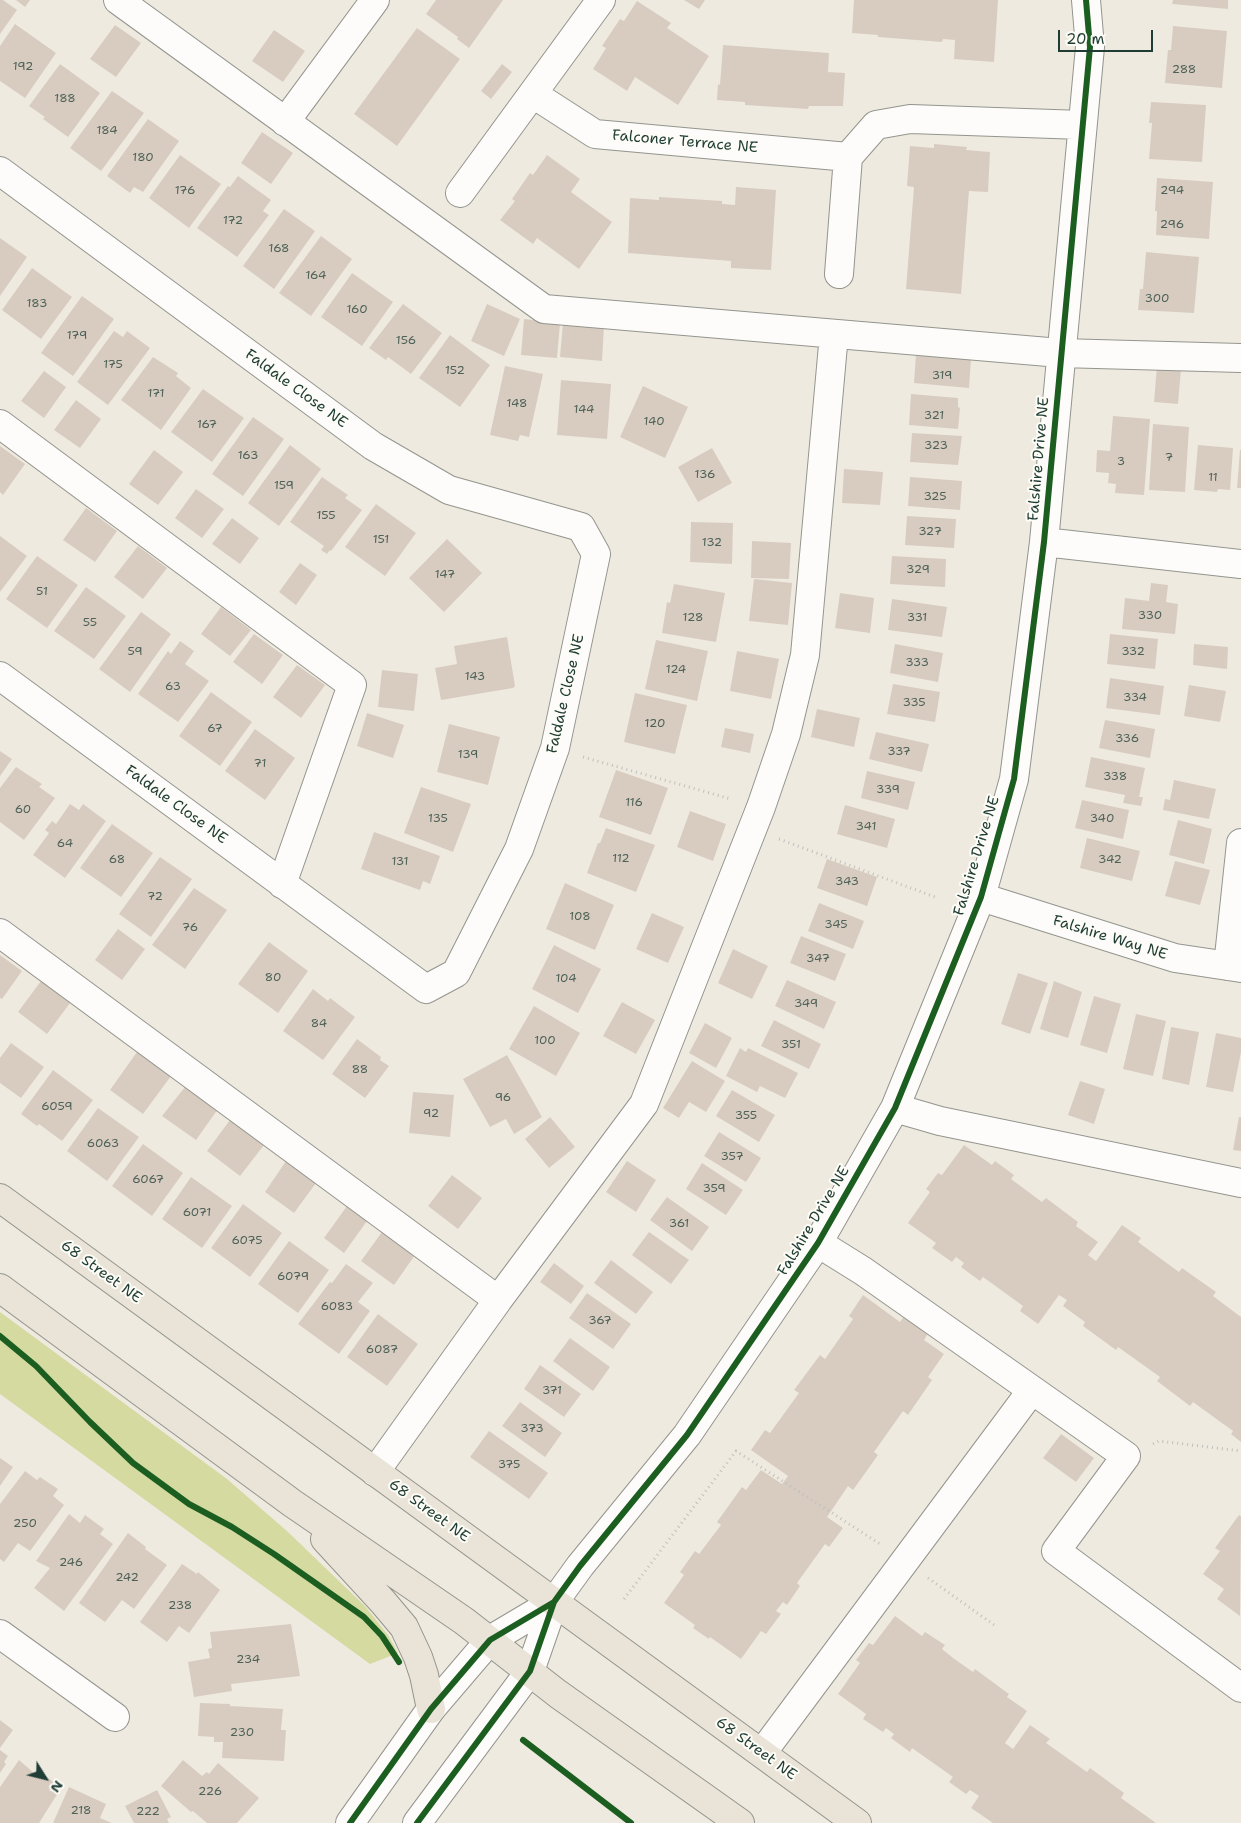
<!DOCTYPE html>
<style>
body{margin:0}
#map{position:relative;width:1241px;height:1823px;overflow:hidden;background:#efeadf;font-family:"Shantell Sans",sans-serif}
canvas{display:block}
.north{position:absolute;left:20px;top:1753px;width:50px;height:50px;-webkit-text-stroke:4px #fdfcf7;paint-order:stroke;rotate:126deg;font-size:14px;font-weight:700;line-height:20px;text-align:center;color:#1f3d34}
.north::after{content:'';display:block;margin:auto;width:18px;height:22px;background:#1f3d34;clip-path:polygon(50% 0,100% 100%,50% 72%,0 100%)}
.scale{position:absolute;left:1058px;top:30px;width:95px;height:22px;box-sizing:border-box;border:2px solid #1f3d34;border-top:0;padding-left:6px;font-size:15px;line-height:18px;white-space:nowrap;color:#1f3d34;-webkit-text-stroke:4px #fdfcf7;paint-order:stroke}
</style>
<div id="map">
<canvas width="1241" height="1823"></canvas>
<div class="north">N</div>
<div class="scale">20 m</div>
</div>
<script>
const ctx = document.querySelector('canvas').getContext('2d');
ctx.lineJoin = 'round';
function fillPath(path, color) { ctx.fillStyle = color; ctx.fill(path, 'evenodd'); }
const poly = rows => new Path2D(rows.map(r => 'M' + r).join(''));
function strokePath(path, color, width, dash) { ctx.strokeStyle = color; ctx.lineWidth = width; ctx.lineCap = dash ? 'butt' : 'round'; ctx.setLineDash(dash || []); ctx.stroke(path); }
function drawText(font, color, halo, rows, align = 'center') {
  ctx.font = font + ' "Shantell Sans",sans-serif'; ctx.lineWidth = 4; ctx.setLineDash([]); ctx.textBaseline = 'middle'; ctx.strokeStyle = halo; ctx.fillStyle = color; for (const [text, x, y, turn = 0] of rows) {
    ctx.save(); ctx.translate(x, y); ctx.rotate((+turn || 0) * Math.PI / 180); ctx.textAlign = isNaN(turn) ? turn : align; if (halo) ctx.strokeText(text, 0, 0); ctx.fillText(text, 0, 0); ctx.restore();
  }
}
const green = poly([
 [0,1312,227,1479,288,1532,365,1606,388,1635,398,1653,370,1664,0,1394]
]);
const building = poly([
 [0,0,3,0,17,10,0,34],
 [16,0,30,0,25,7],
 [436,0,503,0,469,48,457,39,458,37,426,14],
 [684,0,705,0,699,9],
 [854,0,998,0,994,62,954,59,955,40,943,39,942,42,878,37,878,35,852,33],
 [1173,0,1228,0,1228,9,1172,4],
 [637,1,671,23,667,28,709,56,678,105,635,77,627,91,593,69,606,48,602,46,620,19,624,21],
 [15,24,56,53,25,98,0,81,0,46],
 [115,25,141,43,116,77,90,59],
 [1173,26,1227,31,1222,88,1165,83,1168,50,1171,50],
 [417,28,460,59,397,146,354,114],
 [274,30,305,51,283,82,252,61],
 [723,45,829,53,828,72,845,73,843,106,809,106,808,109,745,105,745,102,717,100,718,84,720,85],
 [60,64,100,93,68,137,43,119,45,117,29,106],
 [502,64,512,72,491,99,481,91],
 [112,91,144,113,101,171,70,148],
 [1151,102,1206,105,1202,162,1149,159,1152,123,1149,123],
 [148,119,179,141,143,192,134,187,130,193,107,176],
 [262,132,293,153,271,184,241,163],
 [934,144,967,147,966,150,990,152,988,192,969,191,961,294,906,289,914,187,907,186,910,146,934,148],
 [180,155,221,184,189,228,149,198],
 [547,155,580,179,571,192,612,222,579,269,537,238,533,244,500,220,515,201,512,199,530,173,533,175],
 [238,176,271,200,263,211,269,215,237,257,197,228,228,186,230,187],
 [1157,178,1213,182,1209,239,1156,235,1157,211,1155,211],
 [736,187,776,190,771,270,731,268,731,261,628,253,630,198,659,200,659,197,722,201,722,204,735,205],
 [284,209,315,231,274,289,243,266],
 [321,236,352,259,311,316,279,293],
 [0,238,27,257,0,296],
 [1146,252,1199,257,1194,313,1138,310,1140,289,1143,289],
 [32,268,72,297,41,339,2,310],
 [352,273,393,302,362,346,321,317],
 [82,296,114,319,73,376,41,353],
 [403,304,442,333,411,374,388,357,386,360,369,348],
 [487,304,520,319,504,356,471,341],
 [524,319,560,323,557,358,521,355],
 [563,322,604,325,602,361,560,357],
 [114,331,123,337,127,331,150,348,108,405,77,382],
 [450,335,490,365,460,407,419,378],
 [916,355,971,359,969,388,914,383],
 [153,357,178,373,176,376,191,388,161,430,121,400],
 [505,366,543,374,529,437,520,435,518,441,490,435],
 [1157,366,1181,369,1178,404,1154,402],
 [44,371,66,387,44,418,21,401],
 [561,380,611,384,607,439,557,435],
 [643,386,688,407,665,458,620,437],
 [203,389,244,418,212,462,171,432],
 [911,394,958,398,958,407,960,408,958,429,909,425],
 [76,400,101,419,80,448,54,430],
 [1113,416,1150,419,1144,495,1115,493,1116,484,1108,483,1109,473,1096,472,1097,450,1110,451],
 [253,417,284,439,243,496,212,474],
 [1153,424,1189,427,1185,492,1149,490],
 [912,433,962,436,958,465,910,462],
 [290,445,321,469,279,526,248,503],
 [1198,445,1233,448,1230,490,1218,489,1217,492,1194,490],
 [0,446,25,464,3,495,0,492],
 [712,448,732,483,698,502,678,467],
 [154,450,183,472,158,505,129,484],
 [1240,450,1241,450,1241,488,1237,488],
 [844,469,883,472,880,505,842,503],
 [322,477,348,495,345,498,362,510,331,551,330,550,327,554,321,550,324,546,290,522],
 [910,477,962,481,960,510,908,506],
 [196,489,224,509,202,538,175,518],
 [376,504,416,533,385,576,345,547],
 [86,508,117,531,95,562,63,540],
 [907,516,956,519,954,548,905,545],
 [232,518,259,538,240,564,212,544],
 [691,522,733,523,732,564,690,562],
 [0,536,27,556,0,592],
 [447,539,482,573,444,612,409,578],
 [752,541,791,543,789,579,751,578],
 [138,546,167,568,143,599,114,577],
 [37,556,78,585,47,628,6,599],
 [892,556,946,559,945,587,890,584],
 [300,563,317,575,296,605,279,592],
 [754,579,792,583,788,625,749,621],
 [1151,583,1168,585,1166,602,1178,604,1175,634,1122,629,1125,598,1149,601],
 [674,584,725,593,716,642,662,633,667,602,670,603],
 [86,587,126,616,94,659,54,631],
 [840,593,874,598,870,633,835,628],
 [892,599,947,607,942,637,888,630],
 [221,607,251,630,230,656,201,634],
 [141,612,171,634,130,692,99,669],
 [254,634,283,655,262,684,233,662],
 [1110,634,1158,639,1155,669,1107,664],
 [507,637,515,686,513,688,441,700,435,668,457,664,454,646],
 [656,640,708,651,697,701,645,689],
 [180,641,194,651,185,664,209,681,178,722,138,694,168,651,171,654],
 [895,644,943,653,938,682,890,673],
 [1194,644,1228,647,1227,669,1193,665],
 [737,651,779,659,771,699,730,691],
 [297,665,325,685,301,718,273,697],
 [382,670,418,674,414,711,378,707],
 [1110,678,1164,686,1160,715,1106,708],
 [893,684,940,692,935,722,887,714],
 [1189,685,1226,691,1220,722,1184,716],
 [211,692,252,722,220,766,179,736],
 [635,693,687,705,675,754,624,742],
 [817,709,860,718,854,747,811,737],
 [367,713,404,725,393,758,357,746],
 [1105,720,1155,729,1150,758,1099,748],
 [449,724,500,737,488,785,437,772],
 [725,728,754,734,750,753,721,747],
 [255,729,295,758,265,800,225,771],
 [876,732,929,744,922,772,869,759],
 [0,751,12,759,0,776],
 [1091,757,1145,768,1139,797,1143,797,1141,806,1123,803,1125,795,1085,787],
 [16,767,42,784,39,787,55,798,24,840,0,822,0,788],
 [616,770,668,788,651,835,599,817],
 [867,771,915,782,908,810,861,798],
 [1174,780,1216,789,1209,819,1163,810,1165,799,1170,800],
 [421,787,471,804,453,852,404,833],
 [1082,800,1129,810,1123,839,1075,828],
 [70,804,79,810,83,804,106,821,65,878,33,855,49,833,45,830,52,821,56,824],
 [845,805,895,819,887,848,837,834],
 [690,811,726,824,713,861,677,847],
 [1178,820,1212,829,1204,864,1169,855],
 [112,824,153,853,121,897,80,868],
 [606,828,655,845,636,892,587,873,598,843,600,843],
 [374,832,440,856,430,884,423,881,420,890,361,869],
 [1087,838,1140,851,1132,881,1080,868],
 [160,857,192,879,151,937,119,914],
 [827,859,877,877,867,906,817,888],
 [1175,861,1210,870,1200,905,1165,896],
 [565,883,614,905,595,950,546,929],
 [194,888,227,910,185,969,152,945],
 [819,903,864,921,853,949,808,931],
 [652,913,684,927,668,963,636,949],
 [118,929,145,949,122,980,95,960],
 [801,936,846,954,835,981,790,963],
 [269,942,308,971,278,1013,238,984],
 [554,945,601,969,578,1013,532,989],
 [733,949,768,966,752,999,718,983],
 [0,955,22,971,2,999,0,998],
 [1018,973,1048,983,1030,1034,1001,1024],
 [787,980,836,1002,824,1029,775,1006],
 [41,981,70,1003,47,1034,18,1012],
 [1054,981,1082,992,1068,1038,1040,1029],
 [313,989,328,1001,330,998,355,1017,323,1060,283,1031],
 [1094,996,1121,1004,1107,1053,1080,1045],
 [622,1002,655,1020,636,1054,603,1036],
 [534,1006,580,1033,556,1076,509,1049],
 [1136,1014,1166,1021,1153,1076,1123,1069],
 [774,1020,821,1044,809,1069,761,1046],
 [705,1023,732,1038,716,1068,689,1053],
 [1171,1027,1199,1032,1189,1085,1162,1079],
 [1216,1033,1241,1038,1241,1052,1233,1092,1206,1087],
 [357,1039,381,1057,380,1060,389,1066,365,1098,332,1074],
 [11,1043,44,1067,21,1098,0,1083,0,1058],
 [740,1048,746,1052,748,1048,798,1073,785,1098,760,1086,757,1092,726,1076],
 [137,1052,171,1076,143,1114,110,1090],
 [507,1055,542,1117,514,1134,506,1119,490,1127,463,1079],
 [692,1061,725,1081,706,1112,689,1102,679,1118,663,1108],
 [53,1070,93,1100,62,1141,39,1124,37,1126,21,1114],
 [1080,1081,1105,1089,1094,1124,1068,1115],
 [185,1087,218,1109,196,1140,162,1116],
 [732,1090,775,1115,759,1142,716,1116],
 [413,1092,454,1095,450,1137,409,1133],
 [98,1108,139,1137,107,1181,67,1151],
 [550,1117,575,1147,549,1168,525,1139],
 [1239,1117,1241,1117,1241,1151,1233,1150],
 [230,1120,264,1145,240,1176,207,1151],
 [719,1132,761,1158,746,1182,704,1156],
 [143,1144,183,1173,152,1216,112,1186],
 [964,1145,992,1165,995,1161,1014,1175,1011,1179,1042,1202,1046,1198,1078,1222,1076,1226,1098,1242,1088,1255,1096,1261,1122,1225,1141,1238,1138,1242,1179,1272,1182,1268,1216,1292,1213,1296,1241,1317,1241,1442,1231,1434,1233,1431,1193,1402,1190,1406,1157,1381,1160,1377,1118,1347,1116,1350,1083,1326,1085,1322,1063,1306,1067,1300,1059,1295,1038,1324,1020,1311,1023,1306,983,1277,980,1281,961,1267,964,1263,956,1257,952,1262,932,1248,936,1243,908,1223,930,1192,926,1189,938,1173,942,1175],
 [286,1161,316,1183,294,1213,265,1192],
 [627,1161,656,1180,636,1212,606,1192],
 [702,1163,743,1190,726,1215,686,1189],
 [452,1175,482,1198,458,1229,428,1206],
 [191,1177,232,1206,202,1248,162,1219],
 [667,1197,709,1227,692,1251,650,1220],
 [243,1204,282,1233,250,1277,211,1248],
 [347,1206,367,1221,344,1253,324,1238],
 [382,1232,415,1255,394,1285,361,1261],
 [649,1232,689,1260,671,1284,632,1255],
 [289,1241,329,1270,298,1313,258,1284],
 [611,1260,653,1292,636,1314,594,1283],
 [554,1263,584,1286,571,1304,540,1282],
 [346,1264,373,1283,358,1302,370,1311,339,1354,298,1324,330,1282,332,1283],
 [587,1293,631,1324,613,1349,569,1318],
 [863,1295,900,1322,907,1312,930,1330,924,1340,944,1354,928,1377,932,1380,908,1415,903,1411,874,1452,878,1455,853,1490,848,1486,827,1517,843,1528,829,1547,825,1544,797,1583,800,1586,787,1605,783,1602,776,1611,781,1614,766,1634,761,1631,741,1659,710,1637,709,1639,693,1628,695,1625,664,1603,684,1575,680,1572,695,1551,699,1554,721,1525,717,1522,742,1487,746,1490,761,1470,782,1484,788,1476,751,1450,765,1430,770,1433,799,1393,794,1390,820,1355,825,1359,853,1319,849,1316],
 [378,1314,418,1344,387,1386,347,1357],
 [570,1338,610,1367,593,1391,553,1361],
 [540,1365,581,1394,564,1417,524,1389],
 [520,1402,562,1433,545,1457,502,1426],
 [489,1431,548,1473,529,1499,470,1457],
 [1061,1434,1094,1458,1076,1482,1043,1458],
 [0,1458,13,1467,0,1486],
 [25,1471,37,1480,40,1477,58,1489,53,1496,64,1505,30,1551,18,1543,4,1562,0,1559,0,1504],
 [69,1514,80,1523,85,1515,104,1529,100,1534,113,1544,64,1611,34,1588,50,1568,36,1561],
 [1239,1515,1241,1516,1240,1616,1217,1599,1224,1589,1203,1574,1220,1551,1215,1548],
 [128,1533,146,1547,145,1549,167,1565,134,1609,122,1600,105,1622,79,1603],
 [182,1564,197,1574,198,1572,220,1590,189,1633,179,1626,167,1642,140,1622],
 [895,1616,922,1636,925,1632,945,1645,942,1649,953,1658,973,1672,975,1669,1009,1694,1007,1697,1027,1711,1005,1743,1013,1749,1030,1725,1050,1739,1046,1743,1087,1772,1090,1768,1124,1793,1121,1798,1156,1823,993,1823,971,1808,979,1796,970,1790,966,1794,949,1782,953,1777,912,1748,910,1752,891,1738,894,1734,886,1728,883,1732,863,1719,866,1714,838,1694,860,1663,856,1660,869,1643,873,1645],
 [291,1624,300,1676,231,1684,232,1691,194,1697,188,1662,210,1658,208,1649,212,1648,210,1632],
 [200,1703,230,1704,230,1706,283,1709,281,1730,286,1730,284,1761,222,1758,223,1742,214,1742,214,1737,198,1736],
 [0,1720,13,1730,0,1748],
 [0,1750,8,1756,4,1762,6,1764,0,1773],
 [19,1760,34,1773,37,1769,61,1788,39,1823,0,1823,0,1787],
 [183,1760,202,1776,207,1772,209,1774,218,1763,259,1798,237,1823,207,1823,193,1811,191,1812,161,1786],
 [69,1787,106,1804,100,1818,112,1823,53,1823],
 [157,1790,171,1817,167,1819,169,1823,134,1823,125,1806]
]);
const path = poly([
 [583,757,731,799],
 [779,839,935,897],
 [1153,1444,1159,1441,1241,1451],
 [928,1578,997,1627],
 [624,1599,736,1451,880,1544]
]);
const minor = poly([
 [118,0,544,309,1060,353,1241,358],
 [533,94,595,134,848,157],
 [285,122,375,0],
 [0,171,373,446,449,490,581,527,596,554,555,748,519,849,456,973,426,989,0,676],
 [460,193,601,0],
 [839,274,848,157,876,125,910,119,1082,125],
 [0,424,352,685,282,884],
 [1044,542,1241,564],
 [981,897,1175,958,1241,968],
 [0,933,498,1300,644,1104,761,807,786,734,805,655,834,334],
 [1228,966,1241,843],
 [895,1108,940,1121,1241,1183],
 [818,1243,863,1271,1126,1456,1056,1551,1241,1688],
 [375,1472,498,1300],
 [0,1634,115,1717],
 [762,1753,1032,1390],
 [350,1823,431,1709,490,1640,554,1602],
 [417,1823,530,1671,554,1602,580,1566,687,1435,818,1243,895,1108,981,897,1014,779,1044,542,1090,47,1086,0]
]);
const major = poly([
 [0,1198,857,1823],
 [0,1288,292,1503,464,1621,558,1694,740,1823],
 [325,1539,383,1602,404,1627,418,1657,424,1675,431,1709]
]);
const cycleway = poly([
 [0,1336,36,1366,90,1422,133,1463,189,1504,232,1527,274,1554,364,1617,382,1636,399,1662],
 [523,1740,631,1823],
 [350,1823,431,1709,490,1640,554,1602],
 [417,1823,530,1671,554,1602,580,1566,687,1435,818,1243,895,1108,981,897,1014,779,1044,542,1090,47,1086,0]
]);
const numberNames = [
 ["192",23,67],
 ["288",1184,70],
 ["188",65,99],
 ["184",107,131],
 ["180",143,158],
 ["176",185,191],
 ["294",1172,191],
 ["172",233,221],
 ["296",1172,225],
 ["168",279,249],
 ["164",316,276],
 ["300",1157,299],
 ["183",37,304],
 ["160",357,310],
 ["179",77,336],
 ["156",406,341],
 ["175",113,365],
 ["152",455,371],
 ["319",942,376],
 ["171",156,394],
 ["148",517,404],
 ["144",584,410],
 ["321",934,416],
 ["140",654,422],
 ["167",207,425],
 ["323",936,446],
 ["163",248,456],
 ["7",1169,458],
 ["3",1121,462],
 ["136",705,475],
 ["11",1213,478],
 ["159",284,486],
 ["325",935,497],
 ["155",326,516],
 ["327",930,532],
 ["151",381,540],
 ["132",712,543],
 ["329",918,570],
 ["147",445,575],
 ["51",42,592],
 ["330",1150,616],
 ["128",693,618],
 ["331",917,618],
 ["55",90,623],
 ["59",135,652],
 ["332",1133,652],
 ["333",917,663],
 ["124",676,670],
 ["143",475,677],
 ["63",173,687],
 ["334",1135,698],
 ["335",914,703],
 ["120",655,724],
 ["67",215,729],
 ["336",1127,739],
 ["337",899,752],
 ["139",468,755],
 ["71",260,764],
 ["338",1115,777],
 ["339",888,790],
 ["116",634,803],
 ["60",23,810],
 ["135",438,819],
 ["340",1102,819],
 ["341",866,827],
 ["64",65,844],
 ["112",621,859],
 ["68",117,860],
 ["342",1110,860],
 ["131",400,862],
 ["343",847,882],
 ["72",155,897],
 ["108",580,917],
 ["345",836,925],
 ["76",190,928],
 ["347",818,959],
 ["80",273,978],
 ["104",566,979],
 ["349",806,1004],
 ["84",319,1024],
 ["100",545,1041],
 ["351",791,1045],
 ["88",360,1070],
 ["96",503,1098],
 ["6059",57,1107],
 ["92",431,1114],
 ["355",746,1116],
 ["6063",103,1144],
 ["357",732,1157],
 ["6067",148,1180],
 ["359",714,1189],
 ["6071",197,1213],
 ["361",679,1224],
 ["6075",247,1241],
 ["6079",293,1277],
 ["6083",337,1307],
 ["367",600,1321],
 ["6087",382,1350],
 ["371",552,1391],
 ["373",532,1429],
 ["375",509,1465],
 ["250",25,1524],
 ["246",71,1563],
 ["242",127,1578],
 ["238",180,1606],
 ["234",248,1660],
 ["230",242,1733],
 ["226",210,1792],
 ["218",81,1811],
 ["222",148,1812]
];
const streetNames = [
 ["Falconer Terrace NE",685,142,5],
 ["Faldale Close NE",296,389,36],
 ["Falshire Drive NE",1039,459,-85],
 ["Faldale Close NE",566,694,-77],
 ["Faldale Close NE",176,805,36],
 ["Falshire Drive NE",977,856,-73],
 ["Falshire Way NE",1110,938,17],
 ["Falshire Drive NE",814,1221,-59],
 ["68 Street NE",101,1272,36],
 ["68 Street NE",429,1511,36],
 ["68 Street NE",756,1749,36]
];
fillPath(green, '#d5daa1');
fillPath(building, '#d8ccc1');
strokePath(minor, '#93958e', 30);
strokePath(major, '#93958e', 30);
strokePath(path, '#bec0bd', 3, [1, 4]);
strokePath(minor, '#fdfcfa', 28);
strokePath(major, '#eae3d7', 28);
strokePath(cycleway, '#1b5e20', 6);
drawText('12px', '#4d6157', null, numberNames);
drawText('15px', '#1f3d34', '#fdfcf7', streetNames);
</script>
